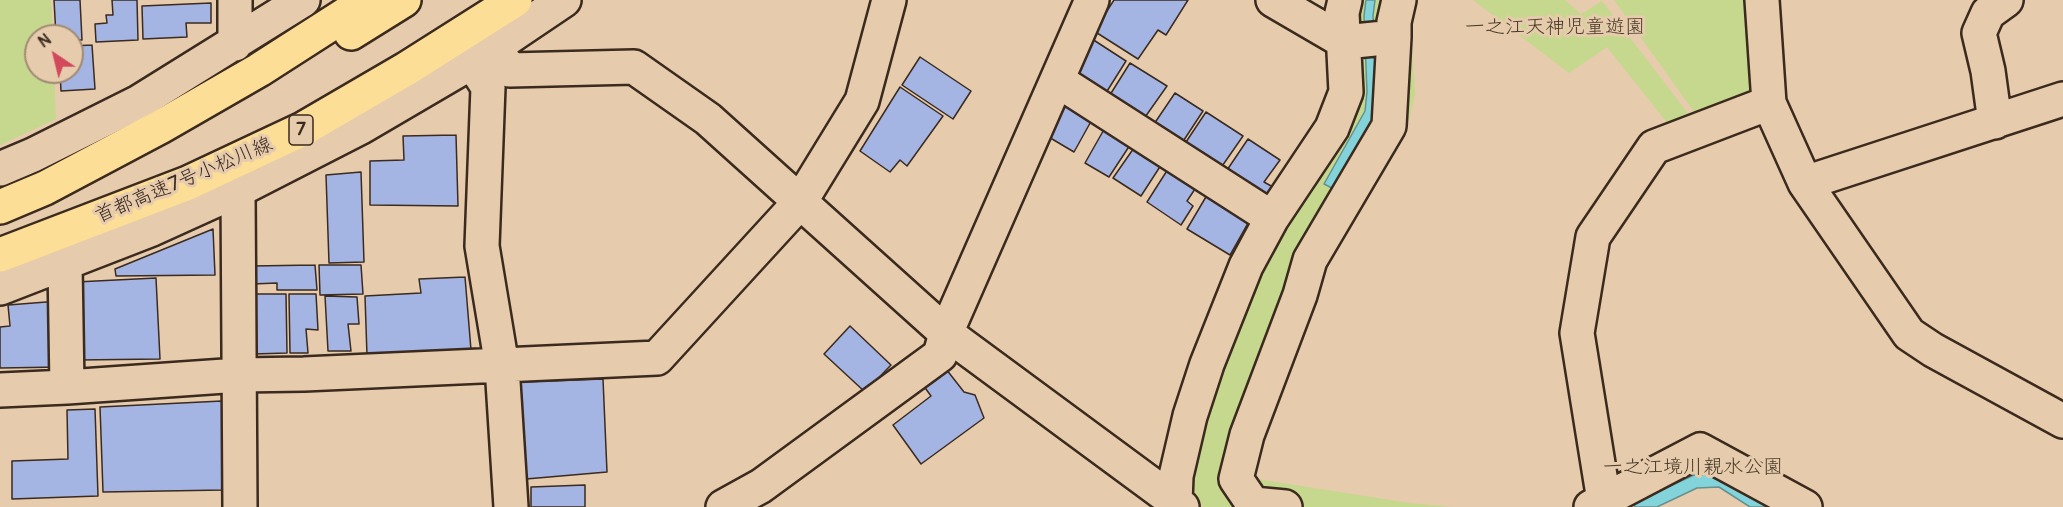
<!DOCTYPE html>
<meta charset="utf-8">
<style>
body{margin:0}
#map{position:relative;width:2063px;height:507px;overflow:hidden;background:#e6cbad;font-family:Pangolin,sans-serif}
canvas{display:block}
.north{position:absolute;left:24px;top:24px;width:60px;height:60px;box-sizing:border-box;background:#e6cbad;border:2px solid #a28b74;border-radius:50%;rotate:325deg;font-size:16px;font-weight:700;line-height:24px;text-align:center;color:#3b2a1e}
.north::after{content:'';display:block;margin:auto;width:21px;height:27px;background:#d1495b;clip-path:polygon(50% 0,100% 100%,50% 72%,0 100%)}
</style>
<div id="map">
<canvas width="2063" height="507"></canvas>
<div class="north">N</div>
</div>
<script>
const ctx = document.querySelector('canvas').getContext('2d');
ctx.lineJoin = 'round';
function fillPath(path, color) { ctx.fillStyle = color; ctx.fill(path, 'evenodd'); }
const poly = rows => new Path2D(rows.map(r => 'M' + r).join(''));
function strokePath(path, color, width, dash) { ctx.strokeStyle = color; ctx.lineWidth = width; ctx.lineCap = dash ? 'butt' : 'round'; ctx.setLineDash(dash || []); ctx.stroke(path); }
function drawText(font, color, halo, rows, align = 'center') {
  ctx.font = font + ' Pangolin,"Klee One",sans-serif'; ctx.lineWidth = 6; ctx.setLineDash([]); ctx.textBaseline = 'middle'; ctx.strokeStyle = halo; ctx.fillStyle = color; for (const [text, x, y, turn = 0] of rows) {
    ctx.save(); ctx.translate(x, y); ctx.rotate((+turn || 0) * Math.PI / 180); ctx.textAlign = isNaN(turn) ? turn : align; if (halo) ctx.strokeText(text, 0, 0); ctx.fillText(text, 0, 0); ctx.restore();
  }
}
const green = poly([
 [0,0,51,0,53,36,36,36,36,72,54,72,56,119,0,145],
 [1358,0,1412,0,1409,5,1415,94,1409,120,1351,213,1298,312,1251,478,1409,503,1452,507,1203,507,1195,496,1191,481,1190,463,1256,272,1317,169],
 [1473,0,1565,0,1581,14,1602,1,1693,120,1672,129,1607,47,1569,73],
 [1614,0,1747,0,1759,93,1695,113]
]);
const water = poly([
 [1366,0,1375,0,1373,16,1376,61,1376,115,1334,189,1324,184,1365,111,1367,92,1364,16,1366,0],
 [1724,474,1771,507,1750,507,1719,487,1697,488,1657,507,1635,507,1633,503,1694,475,1724,474]
]);
const building = poly([
 [54,0,80,0,82,40,72,40,72,36,56,36,54,0],
 [112,0,137,0,138,40,96,42,95,24,107,23,106,15,113,15,112,0],
 [1114,0,1188,0,1166,35,1158,30,1138,59,1094,31,1114,0],
 [211,3,211,23,186,23,187,37,143,39,142,6,211,3],
 [1089,37,1126,61,1104,96,1068,74,1089,37],
 [92,45,95,89,61,91,60,72,72,72,72,46,92,45],
 [920,57,971,91,953,119,902,85,920,57],
 [1130,63,1167,86,1143,120,1108,98,1130,63],
 [900,87,943,116,907,166,900,160,890,172,860,151,900,87],
 [1175,93,1203,111,1180,146,1152,127,1175,93],
 [1066,100,1094,116,1074,152,1047,136,1066,100],
 [1206,112,1243,136,1218,172,1182,148,1206,112],
 [1106,126,1132,142,1109,177,1085,163,1106,126],
 [456,135,458,206,370,205,370,161,404,160,403,136,456,135],
 [1248,139,1280,160,1264,182,1280,191,1270,207,1223,176,1248,139],
 [1136,145,1163,162,1141,196,1113,178,1136,145],
 [1170,166,1199,183,1187,201,1193,206,1181,225,1147,202,1170,166],
 [361,172,364,262,329,263,326,175,361,172],
 [1210,190,1252,216,1230,255,1187,229,1210,190],
 [213,229,215,275,116,276,115,269,213,229],
 [315,265,317,290,277,290,277,283,252,284,251,266,315,265],
 [319,265,361,265,363,294,320,295,319,265],
 [465,277,471,350,367,356,365,296,421,293,419,279,465,277],
 [156,278,160,359,78,360,76,282,156,278],
 [252,294,286,294,287,353,253,354,252,294],
 [289,294,316,294,318,330,306,329,308,353,290,353,289,294],
 [325,296,357,297,359,324,348,324,351,351,328,351,325,296],
 [59,301,61,367,0,368,0,327,10,326,8,305,59,301],
 [850,326,891,365,865,392,824,354,850,326],
 [946,369,964,392,975,395,984,418,921,464,893,425,931,396,923,385,946,369],
 [603,379,607,472,526,479,519,382,603,379],
 [222,401,224,490,103,492,100,407,222,401],
 [95,409,98,496,12,499,12,461,68,459,67,410,95,409],
 [585,485,585,507,531,507,531,487,585,485]
]);
const minor = poly([
 [235,0,235,44],
 [1092,0,946,333,1182,507],
 [1273,0,1345,42,1394,37],
 [1762,0,1769,103,1805,183,1909,334,1933,350,2063,421],
 [494,47,510,70,634,67,708,119,946,333,940,355,761,486,723,507],
 [472,62,488,87,482,246,502,366,511,507],
 [1057,80,1272,218],
 [1995,122,1988,71,1979,33,1988,13,2006,0],
 [0,169,33,155,139,102,303,0],
 [1805,183,2063,99],
 [238,190,240,507],
 [65,264,67,387],
 [0,288,152,229,238,190,361,127,472,62,564,0],
 [0,390,67,387,239,375,304,374,657,358,800,202,862,101,889,0],
 [1175,502,1176,476,1190,416,1207,364,1246,266,1272,218,1332,128,1346,92,1342,13,1345,0],
 [1285,507,1253,504,1236,479,1247,435,1300,295,1310,260,1389,126,1394,37,1394,22,1399,0],
 [1591,507,1700,450,1805,507],
 [1605,507,1577,333,1593,237,1654,147,1769,103]
]);
const highway = poly([
 [351,33,404,0],
 [0,207,45,188,160,127,259,70,368,0],
 [0,255,188,183,303,129,406,69,515,0]
]);
const shields = [
 [301,130,24]
];
const shieldNames = [
 ["7",301,130]
];
const parkNames = [
 ["一之江天神児童遊園",1555,28],
 ["一之江境川親水公園",1693,468]
];
const streetNames = [
 ["首都高速7号小松川線",184,181,-23]
];
fillPath(green, '#c5d88d');
fillPath(water, '#83d4da');
strokePath(water, '#66908f', 1.5);
fillPath(building, '#a4b4e3');
strokePath(building, '#3b2a1e', 1.5);
strokePath(minor, '#3b2a1e', 38);
strokePath(highway, '#3b2a1e', 38);
strokePath(minor, '#e6cbad', 33);
strokePath(highway, '#fdde96', 33);
for (const [x, y, w] of shields) { const box = new Path2D(); box.roundRect(x - w / 2, y - 15, w, 30, 4.5); ctx.fillStyle = '#e6cbad'; ctx.fill(box); strokePath(box, '#3b2a1e', 1.5); }
drawText('bold 18px', '#3b2a1e', null, shieldNames);
drawText('20px', '#493b29', '#e6cbad', parkNames);
drawText('20px', '#3b2a1e', '#e6cbad', streetNames);
</script>
